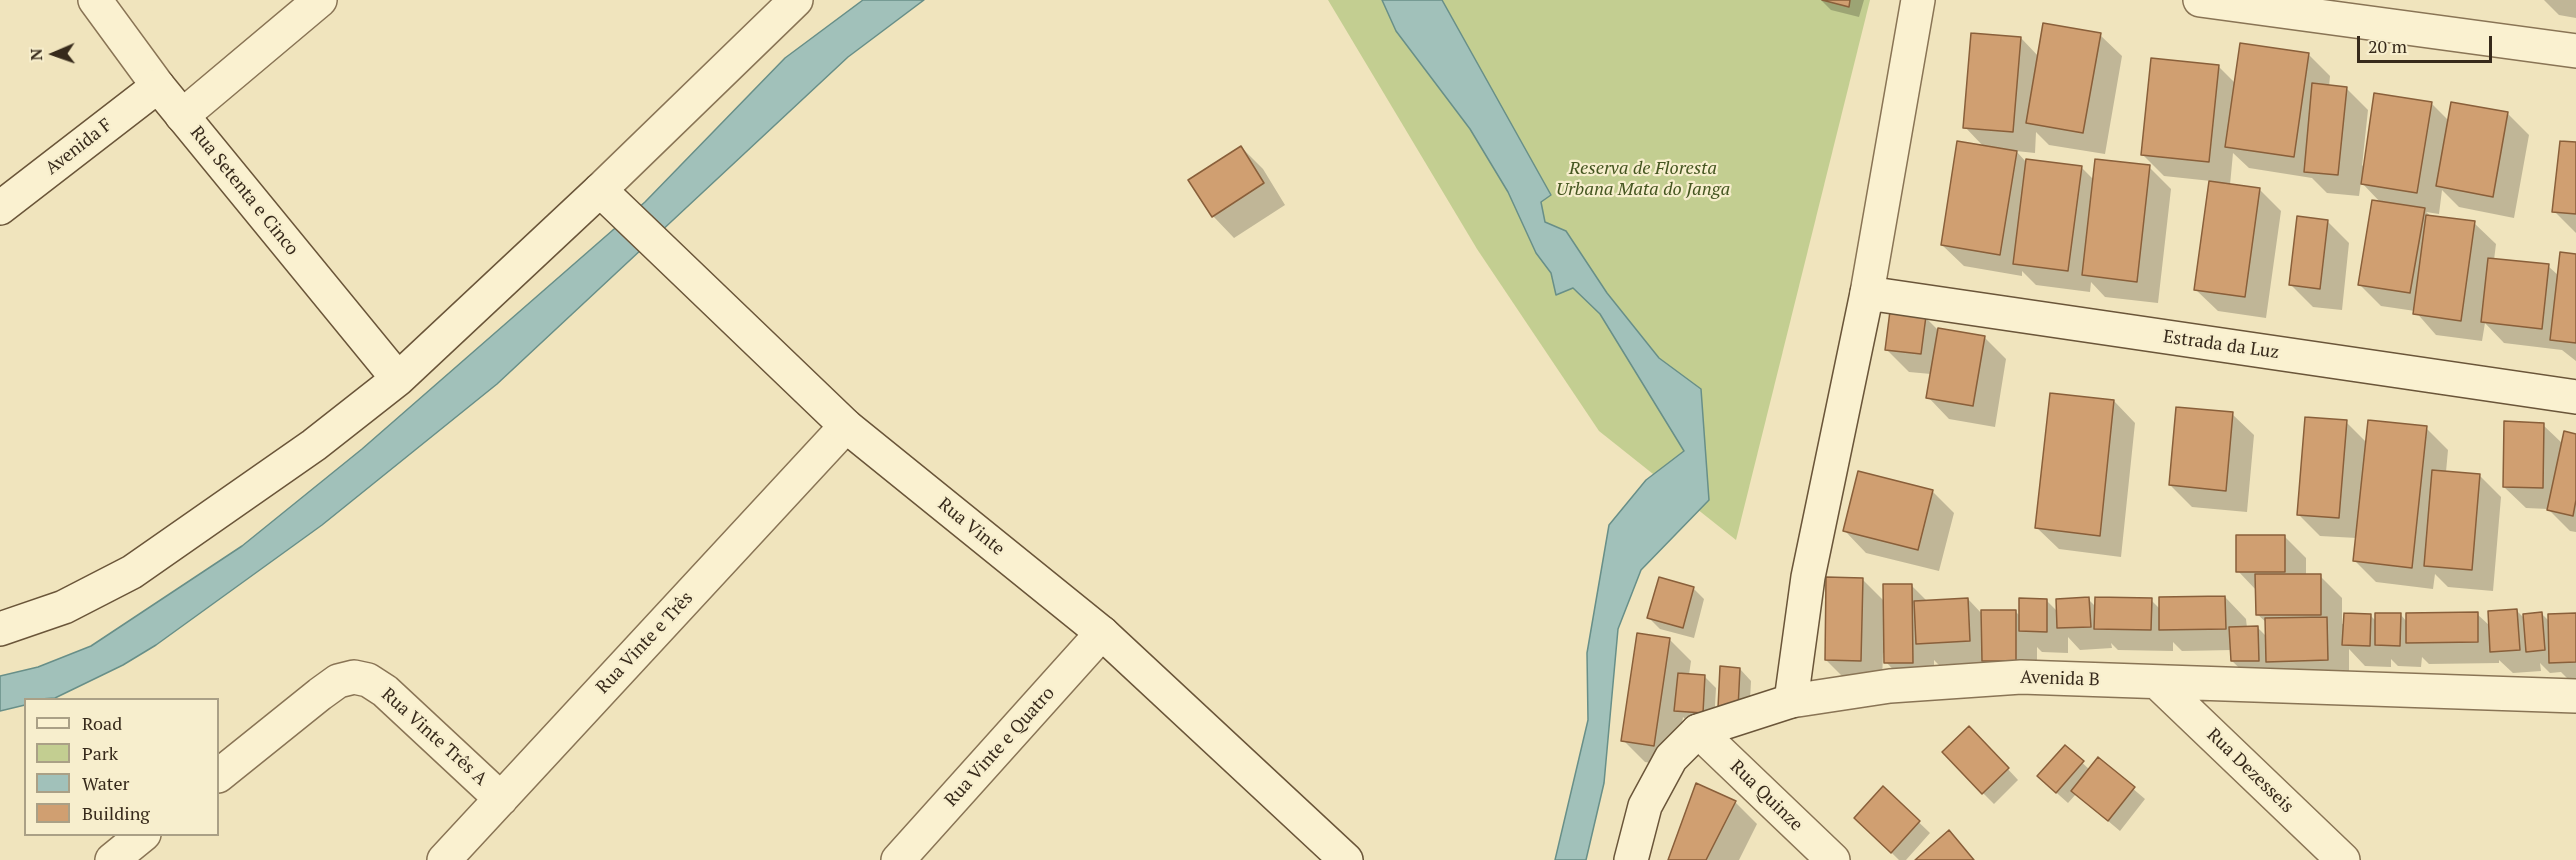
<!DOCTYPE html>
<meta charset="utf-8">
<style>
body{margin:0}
#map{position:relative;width:2576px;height:860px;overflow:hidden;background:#f0e4bd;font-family:"PT Serif",serif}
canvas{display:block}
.legend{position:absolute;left:24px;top:698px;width:195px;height:138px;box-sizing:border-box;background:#f7eecd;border:2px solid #aaa086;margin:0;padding:8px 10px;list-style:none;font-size:18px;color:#372a1b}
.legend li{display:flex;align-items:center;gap:12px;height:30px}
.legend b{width:30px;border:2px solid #aaa086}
.north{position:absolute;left:24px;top:24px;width:60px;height:60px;-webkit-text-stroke:4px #f7eecd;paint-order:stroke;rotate:268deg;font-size:16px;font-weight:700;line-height:24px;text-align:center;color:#372a1b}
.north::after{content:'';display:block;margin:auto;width:21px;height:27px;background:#372a1b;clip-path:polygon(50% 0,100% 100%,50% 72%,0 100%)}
.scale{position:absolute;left:2357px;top:36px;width:135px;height:27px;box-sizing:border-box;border:3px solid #372a1b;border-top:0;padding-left:8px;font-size:18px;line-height:21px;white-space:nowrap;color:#372a1b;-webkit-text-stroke:4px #f7eecd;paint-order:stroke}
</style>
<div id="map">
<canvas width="2576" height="860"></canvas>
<ul class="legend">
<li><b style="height:8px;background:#faf1d0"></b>Road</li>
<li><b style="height:16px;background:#c3ce91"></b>Park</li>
<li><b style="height:16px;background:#a1c1ba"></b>Water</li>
<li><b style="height:16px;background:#d09f71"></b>Building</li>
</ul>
<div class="north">N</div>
<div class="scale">20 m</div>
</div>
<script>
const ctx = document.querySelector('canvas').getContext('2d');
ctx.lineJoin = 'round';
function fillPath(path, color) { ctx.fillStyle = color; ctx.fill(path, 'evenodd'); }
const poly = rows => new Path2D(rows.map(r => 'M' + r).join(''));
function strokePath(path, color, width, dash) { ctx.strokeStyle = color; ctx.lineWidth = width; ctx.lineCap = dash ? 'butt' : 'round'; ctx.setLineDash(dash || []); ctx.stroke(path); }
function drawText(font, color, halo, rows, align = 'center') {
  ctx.font = font + ' "PT Serif",serif'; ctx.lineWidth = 4.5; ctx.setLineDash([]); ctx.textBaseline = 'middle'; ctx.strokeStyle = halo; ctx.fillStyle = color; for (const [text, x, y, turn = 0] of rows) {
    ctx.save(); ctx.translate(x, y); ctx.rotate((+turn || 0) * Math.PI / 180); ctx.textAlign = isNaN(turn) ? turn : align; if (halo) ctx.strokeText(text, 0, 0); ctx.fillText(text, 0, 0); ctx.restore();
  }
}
const green = poly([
 [1328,0,1870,0,1736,540,1599,431,1477,249]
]);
const water = poly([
 [863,0,924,0,848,57,497,384,322,525,156,645,123,665,55,698,26,700,25,705,0,711,0,676,38,667,91,646,242,546,362,449,645,202,785,58,863,0],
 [1382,0,1442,0,1551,195,1541,202,1545,222,1566,231,1607,293,1659,358,1701,389,1709,500,1641,570,1618,629,1604,783,1586,860,1555,860,1588,720,1587,653,1609,525,1646,480,1684,451,1600,314,1573,288,1556,295,1551,273,1536,253,1508,192,1470,129,1396,31,1382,0]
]);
const shadow = poly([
 [1821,0,1864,0,1859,17,1831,10],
 [2544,0,2576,0,2576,18,2559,15],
 [2100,35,2122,56,2105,154,2049,145,2036,132,2035,153,2016,151,2027,163,2081,167,2094,180,2149,167,2171,189,2158,303,2105,297,2091,282,2090,292,2036,285,2022,271,2022,276,1964,266,1942,245,1984,147,1965,127,2021,38,2039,57],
 [2308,54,2330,76,2329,87,2346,88,2368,110,2362,166,2431,103,2449,121,2507,113,2529,135,2514,218,2459,207,2442,190,2439,214,2426,212,2432,217,2474,223,2496,244,2494,260,2548,266,2559,276,2576,255,2576,361,2562,350,2504,343,2485,323,2482,341,2436,335,2415,311,2381,306,2359,284,2381,203,2361,182,2359,196,2327,193,2312,178,2249,168,2233,153,2230,185,2259,189,2281,211,2266,318,2218,311,2196,290,2211,181,2164,176,2142,154,2218,66,2236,84],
 [2576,144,2576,233,2554,211],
 [1241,147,1263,169,1285,205,1234,238,1213,216],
 [2327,221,2349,243,2342,310,2313,307,2291,285],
 [1925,317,1938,330,1985,338,2006,359,1995,427,1949,419,1928,397,1931,374,1909,372,1887,350],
 [2114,401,2135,423,2121,557,2059,549,2037,528],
 [2232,414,2254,435,2247,512,2192,507,2170,485],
 [2346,422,2367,443,2426,428,2448,450,2446,472,2479,475,2501,497,2493,591,2448,587,2435,574,2433,589,2376,582,2355,561,2357,538,2320,536,2298,514],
 [2543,425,2563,444,2576,435,2576,532,2570,531,2548,509,2526,508,2504,487],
 [1932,491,1954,513,1939,571,1866,553,1845,531],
 [2284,536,2306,558,2306,576,2320,576,2342,598,2342,624,2371,616,2377,622,2401,615,2407,622,2477,614,2490,626,2517,611,2525,619,2542,614,2549,621,2576,614,2576,684,2573,684,2561,672,2550,673,2540,663,2541,671,2513,673,2499,660,2499,663,2429,664,2422,657,2421,667,2398,666,2391,659,2391,667,2365,666,2349,649,2349,681,2254,682,2232,661,2232,650,2182,651,2173,642,2173,651,2118,650,2111,643,2112,648,2080,650,2068,637,2068,653,2042,652,2037,647,2037,682,2005,682,1985,663,1939,665,1934,660,1934,684,1907,684,1886,662,1885,653,1883,653,1882,683,1848,682,1826,660,1863,580,1885,602,1912,586,1927,601,1968,599,1983,615,2015,611,2020,616,2046,600,2058,612,2088,599,2096,607,2151,600,2160,609,2225,597,2246,619,2247,628,2257,627,2267,637,2267,623,2257,614,2257,591,2238,571],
 [1693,588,1704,599,1694,638,1660,629,1649,618],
 [1670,640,1691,661,1689,675,1705,677,1716,688,1714,723,1687,721,1683,717,1675,767,1645,762,1623,740],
 [1740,669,1751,681,1749,720,1719,707],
 [1980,739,2018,780,1994,804,1983,793],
 [2065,747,2090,770,2098,759,2145,799,2120,831,2076,794,2068,803,2050,787],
 [1883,788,1930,833,1906,860,1899,860,1856,818],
 [1735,802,1757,824,1739,860,1670,860]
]);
const building = poly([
 [1822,0,1850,0,1849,7,1822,0],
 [2043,23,2101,33,2083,133,2026,123,2043,23],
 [1971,33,2021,37,2013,132,1963,128,1971,33],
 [2240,43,2309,53,2294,157,2225,147,2240,43],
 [2151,58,2219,65,2209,162,2141,155,2151,58],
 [2312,83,2347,87,2338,175,2304,172,2312,83],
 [2374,93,2432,102,2417,193,2361,184,2374,93],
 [2451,102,2508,112,2493,197,2436,186,2451,102],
 [1957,141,2017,151,2000,255,1941,245,1957,141],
 [2560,141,2576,142,2576,214,2552,212,2560,141],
 [1241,146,1264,183,1212,217,1188,180,1241,146],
 [2026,159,2082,166,2068,271,2013,264,2026,159],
 [2095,159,2150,165,2137,282,2082,275,2095,159],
 [2209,181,2260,188,2245,297,2194,290,2209,181],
 [2372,200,2425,208,2410,293,2358,285,2372,200],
 [2426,215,2475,221,2461,321,2413,314,2426,215],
 [2297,216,2328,220,2320,289,2289,285,2297,216],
 [2560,252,2576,254,2576,343,2550,340,2560,252],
 [2488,258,2549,264,2542,329,2481,322,2488,258],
 [1890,311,1926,316,1921,354,1885,350,1890,311],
 [1938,328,1985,336,1973,406,1926,398,1938,328],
 [2050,393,2114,400,2100,536,2035,528,2050,393],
 [2176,407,2233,412,2226,491,2169,485,2176,407],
 [2305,417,2347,420,2339,518,2297,515,2305,417],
 [2368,420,2427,426,2412,568,2353,561,2368,420],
 [2504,421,2544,423,2543,488,2503,487,2504,421],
 [2564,431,2576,434,2576,500,2573,516,2547,510,2564,431],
 [2432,470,2480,474,2472,570,2424,566,2432,470],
 [1858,471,1933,490,1918,550,1843,531,1858,471],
 [2236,535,2285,535,2285,572,2236,572,2236,535],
 [2255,574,2321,574,2321,615,2256,615,2255,574],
 [1659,577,1694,587,1683,628,1647,618,1659,577],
 [1826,577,1863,578,1861,661,1825,660,1826,577],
 [1883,584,1912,584,1913,663,1884,663,1883,584],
 [2225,596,2226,629,2159,630,2159,597,2225,596],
 [2089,597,2091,627,2057,628,2056,599,2089,597],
 [2095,597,2152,598,2151,630,2094,629,2095,597],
 [1968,598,1970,641,1916,644,1914,601,1968,598],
 [2019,598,2047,599,2047,632,2019,631,2019,598],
 [2517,609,2520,650,2490,652,2488,611,2517,609],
 [1981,610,2016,610,2016,661,1982,661,1981,610],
 [2478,612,2478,642,2406,643,2406,613,2478,612],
 [2542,612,2545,650,2526,652,2523,614,2542,612],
 [2344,613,2371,614,2370,646,2342,645,2344,613],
 [2375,613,2401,613,2400,646,2375,645,2375,613],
 [2576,613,2576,662,2549,663,2548,614,2576,613],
 [2327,617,2328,660,2266,662,2265,618,2327,617],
 [2258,626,2259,661,2231,661,2229,627,2258,626],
 [1637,633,1670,638,1654,746,1621,741,1637,633],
 [1720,666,1740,668,1738,709,1718,708,1720,666],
 [1678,673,1705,675,1703,713,1674,711,1678,673],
 [1969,726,2009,768,1982,794,1942,752,1969,726],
 [2065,745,2084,761,2056,793,2037,776,2065,745],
 [2098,757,2135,787,2108,821,2071,791,2098,757],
 [1696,783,1736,801,1706,860,1668,860,1696,783],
 [1883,786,1920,821,1891,853,1854,818,1883,786],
 [1949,830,1974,860,1915,860,1949,830]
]);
const street = poly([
 [95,0,158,86],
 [2200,0,2576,51],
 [182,116,320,0],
 [600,190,796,0],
 [1867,293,1918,0],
 [2158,683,2343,860],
 [1791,701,1890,686,2021,677,2576,696],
 [1698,731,1833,860],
 [218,776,320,694,338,681,354,677,368,680,385,691,501,799],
 [112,860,144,834],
 [444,860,846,426],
 [898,860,1102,633]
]);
const secondary = poly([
 [0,208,158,86,398,379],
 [0,629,64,607,132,572,314,445,398,379,600,190,846,426,1102,633,1346,860],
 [1631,860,1645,806,1671,758,1698,731,1791,701,1808,577,1867,293,2576,397]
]);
const streetNames = [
 ["Avenida F",79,147,-38],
 ["Rua Setenta e Cinco",244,191,51],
 ["Estrada da Luz",2221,345,8],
 ["Rua Vinte",971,527,39],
 ["Rua Vinte e Três",645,643,-47],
 ["Avenida B",2060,679,2],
 ["Rua Vinte Três A",434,737,42],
 ["Rua Vinte e Quatro",1000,747,-48],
 ["Rua Dezesseis",2250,771,44],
 ["Rua Quinze",1766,796,44]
];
const parkNames = [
 ["Reserva de Floresta",1643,169],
 ["Urbana Mata do Janga",1643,190]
];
fillPath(green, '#c3ce91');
fillPath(water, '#a1c1ba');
strokePath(water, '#688f88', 1.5);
fillPath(shadow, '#0003');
fillPath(building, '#d09f71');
strokePath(building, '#895f3a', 1.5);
strokePath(street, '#897455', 36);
strokePath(secondary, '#6a5539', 36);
strokePath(street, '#faf1d0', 33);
strokePath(secondary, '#faf1d0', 33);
drawText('18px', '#372a1b', '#f7eecd', streetNames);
drawText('italic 18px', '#445520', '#f7eecd', parkNames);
</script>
